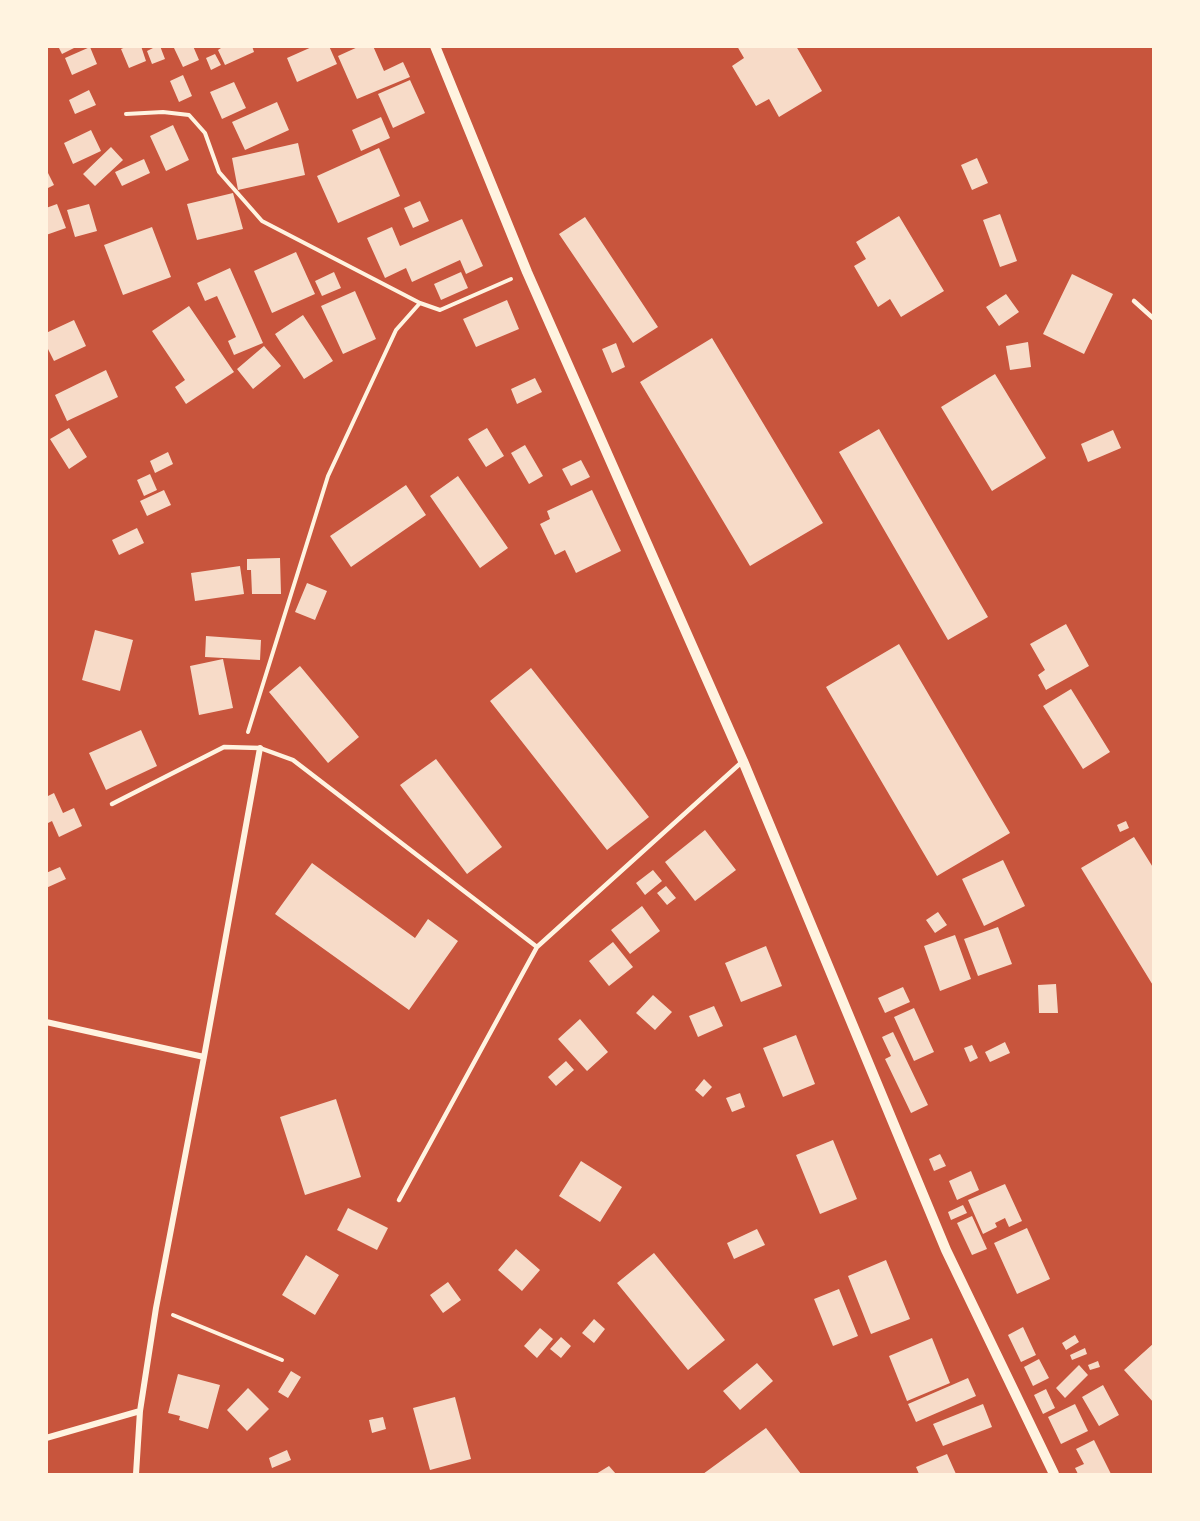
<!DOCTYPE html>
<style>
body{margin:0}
#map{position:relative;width:1200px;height:1521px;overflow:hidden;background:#c8553d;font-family:"Source Sans 3",sans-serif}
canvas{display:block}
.frame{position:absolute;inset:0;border:48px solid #fff3e0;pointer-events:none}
</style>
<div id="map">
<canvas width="1200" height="1521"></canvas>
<div class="frame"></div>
</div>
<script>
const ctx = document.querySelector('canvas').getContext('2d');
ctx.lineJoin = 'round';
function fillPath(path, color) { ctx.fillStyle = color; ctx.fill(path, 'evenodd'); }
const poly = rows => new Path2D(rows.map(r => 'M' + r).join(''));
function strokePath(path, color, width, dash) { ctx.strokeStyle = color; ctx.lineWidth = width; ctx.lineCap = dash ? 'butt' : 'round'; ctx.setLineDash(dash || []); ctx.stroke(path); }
const building = poly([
 [58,46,78,46,62,54],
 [128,46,141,46,146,61,129,68,121,49],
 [157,46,160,46,165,59,152,64,147,51],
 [177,46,193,46,199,60,183,67,174,48],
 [224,46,252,46,254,52,225,65,218,50],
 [314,46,329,46,337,64,297,82,287,58],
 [360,46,373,46,384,71,403,62,410,77,357,99,338,56],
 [737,46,796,46,822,91,779,117,769,99,756,106,732,66,744,58],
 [90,47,97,64,72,75,65,58],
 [215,54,221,65,211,70,206,58],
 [183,75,192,96,179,102,170,81],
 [410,80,425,113,393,128,378,94],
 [234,82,246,108,222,119,210,92],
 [89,90,96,105,75,114,69,100],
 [277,102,289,130,245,150,232,122],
 [381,117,390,138,361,151,352,130],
 [173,125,189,160,166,171,150,136],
 [91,130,101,151,73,164,64,143],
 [298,143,305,175,238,190,232,158],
 [111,147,123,160,95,186,83,174],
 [379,148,400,196,338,223,317,176],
 [977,158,988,183,972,190,961,165],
 [144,159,150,173,122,186,115,172],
 [46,169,54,185,46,189],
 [233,193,243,229,197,240,187,204],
 [420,201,429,221,413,228,404,208],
 [57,204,66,228,46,235,46,208],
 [89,204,97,231,75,237,67,210],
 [1000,214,1017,261,1000,267,983,220],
 [899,216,944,291,901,317,890,299,878,307,854,266,866,259,856,242],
 [585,217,658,327,633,343,559,234],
 [462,219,483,266,466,274,460,260,412,282,406,268,385,278,367,238,392,227,400,246],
 [152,227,171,277,123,295,104,245],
 [296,252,315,294,272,313,254,271],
 [230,268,263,343,234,355,228,341,236,337,217,296,205,301,197,283],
 [334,272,341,288,322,296,315,281],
 [461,272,468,288,441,300,434,284],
 [1072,274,1113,294,1084,354,1043,334],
 [355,291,376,339,343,354,321,306],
 [1006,294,1019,312,999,326,986,307],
 [507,300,519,329,476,347,463,319],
 [189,306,234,372,186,404,175,387,185,380,152,331],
 [303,315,333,361,304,379,275,334],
 [74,320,86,346,54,361,46,345,46,333],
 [712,338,823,523,750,566,640,382],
 [1028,342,1031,367,1010,370,1006,346],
 [616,343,625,367,612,373,602,349],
 [264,346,281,366,253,389,237,369],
 [106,370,118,397,67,421,55,395],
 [995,374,1046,458,992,491,941,407],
 [535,378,542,392,517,404,511,389],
 [69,428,87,457,69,469,50,439],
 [487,428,504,456,486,467,468,439],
 [879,429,988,617,948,640,839,452],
 [1113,430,1121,448,1088,462,1081,444],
 [525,445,543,476,529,484,511,453],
 [168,452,173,464,155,473,150,461],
 [581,460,590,477,571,486,562,469],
 [150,474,157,490,144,496,137,480],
 [458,476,508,548,480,568,430,496],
 [406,485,426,515,351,567,330,536],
 [164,490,171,505,147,516,140,501],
 [592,490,621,551,576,573,565,550,555,555,540,524,550,519,547,511],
 [137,528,144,543,119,555,112,540],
 [280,558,281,594,252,594,251,570,247,570,247,559],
 [240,566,244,594,195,601,191,573],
 [307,583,327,591,315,620,295,612],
 [1066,624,1089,666,1046,690,1038,675,1045,670,1030,644],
 [95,630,133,640,120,691,82,680],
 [206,636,261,640,260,660,205,657],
 [899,644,1010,833,937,876,826,687],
 [223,659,233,708,199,715,190,666],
 [300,666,359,737,328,763,269,692],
 [531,668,649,817,607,850,490,701],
 [1071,689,1110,752,1083,769,1043,706],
 [141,730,157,766,106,790,89,753],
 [436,759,502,847,467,874,400,785],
 [54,793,63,813,74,808,82,826,59,837,52,821,46,824,46,797],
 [1126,821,1129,828,1120,832,1117,825],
 [705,830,736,870,695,901,665,862],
 [1134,837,1154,869,1154,987,1081,868],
 [1003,860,1025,906,984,926,962,879],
 [312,863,415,938,428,919,458,941,409,1010,275,914],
 [60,867,66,879,46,888,46,873],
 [653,870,662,881,645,895,636,883],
 [666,886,676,898,667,905,657,893],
 [642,906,660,931,630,954,611,930],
 [938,912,947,925,935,933,926,920],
 [998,927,1012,964,978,976,964,939],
 [955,935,971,979,940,991,924,946],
 [613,942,633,967,609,986,589,961],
 [766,946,782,986,741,1002,725,963],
 [1056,984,1058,1013,1039,1013,1038,985],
 [903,987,910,1002,885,1013,878,998],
 [653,995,672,1012,655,1030,636,1013],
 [714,1006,723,1026,698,1037,689,1016],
 [914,1008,934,1052,914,1061,894,1017],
 [580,1019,608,1052,587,1071,558,1039],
 [893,1032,928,1105,911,1113,885,1059,891,1056,882,1037],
 [796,1035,815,1084,783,1097,763,1048],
 [1005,1042,1010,1053,990,1062,985,1052],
 [972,1045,978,1058,970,1062,964,1048],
 [566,1061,574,1070,556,1086,548,1077],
 [704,1079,712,1087,703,1097,695,1090],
 [740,1093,745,1107,732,1112,726,1098],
 [336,1099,361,1177,305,1195,280,1117],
 [833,1140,857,1199,820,1214,796,1155],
 [940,1154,946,1166,934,1171,929,1159],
 [581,1161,622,1187,600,1222,559,1196],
 [971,1171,979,1190,957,1200,949,1181],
 [1005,1184,1022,1221,1009,1227,1005,1218,995,1223,997,1227,983,1234,968,1200],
 [963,1205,967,1213,951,1220,948,1212],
 [348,1208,388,1228,377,1250,337,1230],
 [972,1216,987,1249,972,1255,957,1223],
 [1027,1228,1050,1279,1017,1294,994,1243],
 [757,1229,765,1245,734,1259,727,1243],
 [516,1249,540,1270,522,1291,498,1270],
 [654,1253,725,1340,688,1370,617,1283],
 [306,1255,339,1275,315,1315,282,1295],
 [886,1260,910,1319,871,1334,848,1276],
 [448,1282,461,1300,443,1313,430,1295],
 [839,1289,858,1336,833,1346,814,1299],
 [594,1319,605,1329,594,1343,582,1333],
 [1023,1327,1036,1355,1021,1362,1008,1335],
 [540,1328,553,1339,537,1358,524,1346],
 [1075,1335,1079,1342,1066,1350,1062,1343],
 [561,1337,571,1346,561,1358,550,1349],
 [932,1338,950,1383,907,1401,889,1356],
 [1154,1343,1154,1403,1124,1370],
 [1085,1348,1087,1354,1072,1360,1070,1355],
 [1039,1359,1049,1378,1033,1386,1024,1367],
 [1098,1361,1100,1367,1090,1370,1088,1365],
 [757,1363,773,1381,740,1410,723,1391],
 [1079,1365,1088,1375,1065,1398,1056,1388],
 [291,1371,301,1377,288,1398,278,1392],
 [178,1374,220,1385,208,1429,179,1420,180,1416,168,1413],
 [968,1378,976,1396,916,1422,908,1404],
 [1103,1385,1119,1415,1099,1426,1082,1397],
 [248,1388,269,1409,247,1431,227,1410],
 [1046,1389,1055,1408,1043,1414,1034,1395],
 [455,1397,471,1459,430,1470,413,1408],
 [983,1404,992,1427,943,1446,933,1424],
 [1075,1404,1088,1431,1061,1444,1048,1417],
 [383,1417,386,1429,372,1433,369,1420],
 [766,1428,801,1474,703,1474],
 [1094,1440,1111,1474,1078,1474,1075,1468,1084,1464,1076,1449],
 [287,1450,291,1460,272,1468,269,1458],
 [947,1454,956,1474,919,1474,916,1467],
 [609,1466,616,1474,596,1474]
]);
const path = poly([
 [126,114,163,112,189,115,205,133,219,172,262,221,420,303,440,310,511,279],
 [248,732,328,476,396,330,420,303],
 [173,1315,282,1360]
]);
const service = poly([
 [1134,301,1154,319],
 [112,804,224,747,260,748,293,760,537,947],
 [399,1200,537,947,743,761]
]);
const minor = poly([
 [46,1022,204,1057],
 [46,1438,140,1411],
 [136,1474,140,1411,156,1308,204,1057,260,748]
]);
const tertiary = poly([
 [435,46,527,272,743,761,946,1250,1054,1474]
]);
fillPath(building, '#f7dbc8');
strokePath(path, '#fff3e0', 4);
strokePath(service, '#fff3e0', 4.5);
strokePath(minor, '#fff3e0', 6);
strokePath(tertiary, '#fff3e0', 10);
</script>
